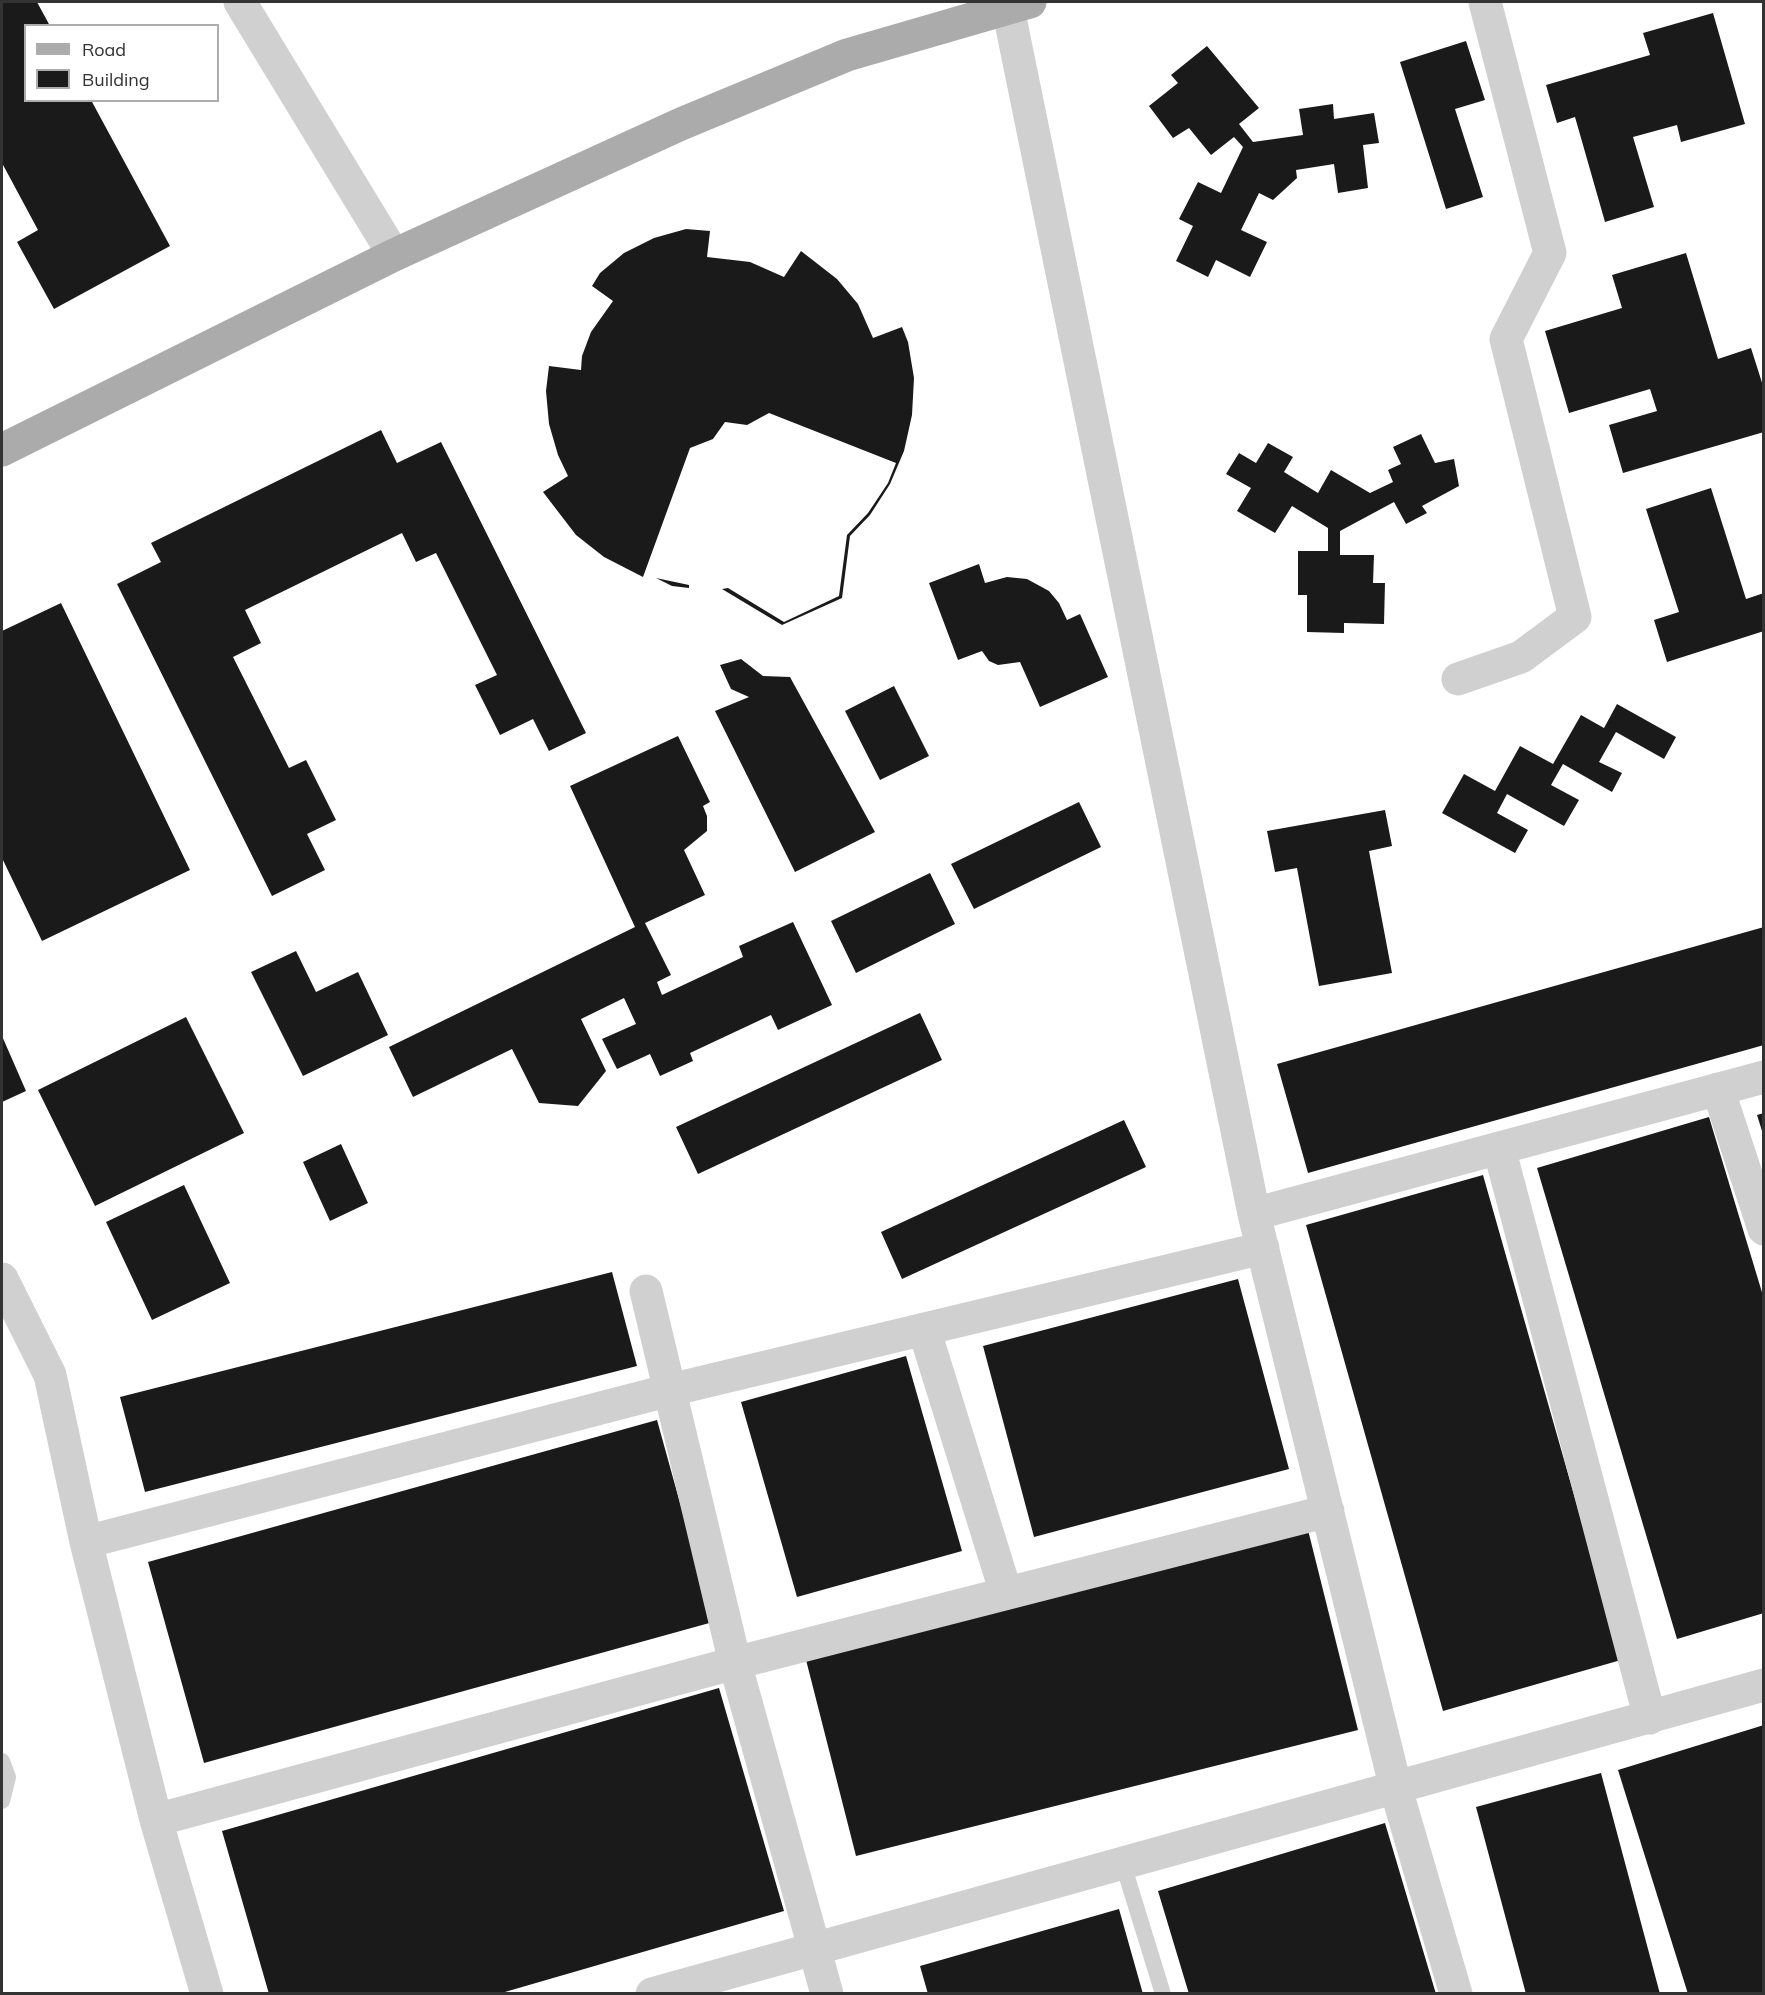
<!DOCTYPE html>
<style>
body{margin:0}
#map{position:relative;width:1765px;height:1995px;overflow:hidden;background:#fff;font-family:Mulish,sans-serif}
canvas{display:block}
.frame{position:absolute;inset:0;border:3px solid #333;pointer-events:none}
.legend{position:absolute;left:24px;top:24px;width:195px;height:78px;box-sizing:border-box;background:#fff;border:2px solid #adadad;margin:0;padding:8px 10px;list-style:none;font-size:18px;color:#333}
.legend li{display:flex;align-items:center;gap:12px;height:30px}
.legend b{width:30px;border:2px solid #adadad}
</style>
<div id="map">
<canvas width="1765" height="1995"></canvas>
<div class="frame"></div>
<ul class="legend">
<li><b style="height:8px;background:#ababab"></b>Road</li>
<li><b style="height:16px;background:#1a1a1a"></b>Building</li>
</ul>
</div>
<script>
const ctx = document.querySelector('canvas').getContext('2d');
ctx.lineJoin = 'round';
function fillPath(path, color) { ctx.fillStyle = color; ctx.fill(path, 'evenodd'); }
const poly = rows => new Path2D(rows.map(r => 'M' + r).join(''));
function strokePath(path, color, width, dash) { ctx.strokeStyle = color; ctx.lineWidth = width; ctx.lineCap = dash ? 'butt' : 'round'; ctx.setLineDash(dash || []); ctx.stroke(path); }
const building = poly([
 [2,2,37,2,50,26,26,26,26,100,91,100,170,246,54,309,17,242,38,230,2,163],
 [1713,13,1745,124,1681,142,1677,125,1633,137,1654,207,1605,222,1575,117,1557,123,1546,85,1650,55,1643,33],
 [1466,41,1485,100,1455,109,1483,197,1446,209,1400,62],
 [1207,46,1259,108,1239,124,1253,142,1303,135,1299,109,1333,104,1334,119,1374,113,1379,143,1363,145,1368,188,1338,193,1334,164,1296,170,1297,178,1273,200,1259,193,1241,230,1267,242,1250,277,1216,260,1208,277,1176,261,1193,226,1179,219,1198,182,1221,193,1243,147,1234,137,1211,155,1189,128,1173,138,1149,106,1178,83,1171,75],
 [686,229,710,231,707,257,750,262,784,277,801,251,837,279,858,304,873,338,902,327,908,342,914,378,912,415,904,451,890,484,870,515,850,536,842,598,782,625,722,589,728,588,784,622,839,596,847,535,868,513,888,483,896,463,769,413,747,425,725,422,713,439,690,448,643,577,604,557,576,535,543,492,568,476,558,455,549,424,546,391,549,366,581,370,582,356,591,332,613,301,592,286,600,273,624,253,654,238],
 [1686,253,1718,359,1751,348,1764,389,1764,432,1623,473,1609,425,1657,411,1650,389,1569,413,1545,331,1622,308,1612,275],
 [381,430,397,463,441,442,586,733,549,751,533,719,500,735,475,685,497,675,436,553,416,562,402,533,245,610,261,643,233,657,289,768,306,760,336,820,307,834,325,870,272,896,117,584,161,562,151,543],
 [1421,434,1435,463,1454,459,1459,486,1422,506,1427,513,1406,524,1394,502,1340,531,1340,555,1374,555,1373,583,1385,583,1384,624,1344,623,1344,633,1307,632,1307,595,1298,595,1298,551,1328,551,1328,528,1292,506,1275,533,1237,511,1251,488,1226,474,1239,453,1256,463,1268,443,1293,457,1284,472,1318,493,1331,470,1370,493,1393,482,1388,470,1401,464,1393,447],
 [1711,488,1746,599,1764,593,1764,631,1667,662,1654,620,1679,612,1646,509],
 [979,564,985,583,1007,577,1027,579,1049,591,1059,603,1067,620,1080,614,1108,677,1040,707,1020,662,998,665,989,661,982,651,958,660,929,583],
 [656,578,689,585,689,588,672,586],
 [61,603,190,870,42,941,2,858,2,631],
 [741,659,763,676,790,677,875,832,795,872,715,711,749,697,731,689,720,665],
 [894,686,929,756,880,780,845,711],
 [1617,704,1676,737,1664,759,1616,732,1599,762,1622,773,1612,792,1563,764,1551,785,1579,800,1564,826,1507,794,1497,813,1528,830,1515,853,1442,813,1464,774,1495,791,1520,746,1553,764,1581,715,1604,728],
 [678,736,710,802,703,806,707,816,707,831,684,850,705,895,645,923,671,975,657,982,662,995,743,957,739,946,793,922,832,1005,778,1030,771,1015,690,1053,693,1061,660,1076,650,1054,617,1069,602,1039,636,1024,624,998,581,1019,606,1071,578,1106,539,1103,512,1049,413,1097,389,1047,635,927,570,786],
 [1079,802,1101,847,974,909,951,864],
 [1385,810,1392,846,1369,851,1392,973,1319,986,1297,868,1275,872,1267,831],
 [930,873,955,924,856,973,831,921],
 [1764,927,1764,1045,1308,1173,1277,1064],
 [296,951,316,992,358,972,388,1035,303,1076,251,972],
 [920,1013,942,1060,698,1174,676,1127],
 [186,1017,244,1133,95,1206,38,1090],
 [2,1036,26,1091,2,1102],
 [1764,1113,1764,1134,1763,1134,1757,1115],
 [1709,1117,1764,1299,1764,1613,1677,1639,1537,1168],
 [1124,1120,1146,1167,902,1279,881,1232],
 [341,1144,368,1203,330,1221,303,1162],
 [1483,1175,1621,1660,1443,1711,1306,1225],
 [184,1185,230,1283,152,1320,106,1222],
 [612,1272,637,1366,145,1492,120,1397],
 [1238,1279,1289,1469,1034,1537,983,1346],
 [906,1356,962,1551,797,1597,741,1402],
 [657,1420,713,1622,204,1763,148,1562],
 [1307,1526,1358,1730,856,1856,804,1652],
 [719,1688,784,1911,498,1994,269,1994,222,1831],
 [1764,1725,1764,1992,1688,1994,1618,1770],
 [1601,1773,1660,1994,1526,1994,1476,1807],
 [1385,1823,1436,1994,1189,1994,1158,1891],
 [1119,1909,1143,1994,928,1994,920,1966]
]);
const lane = poly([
 [2,1761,8,1777,2,1801],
 [1123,1864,1163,1994]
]);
const street = poly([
 [240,2,394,255],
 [1008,8,1254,1214,1396,1789,1456,1994],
 [1458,679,1521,657,1575,617,1506,339,1550,253,1485,2],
 [1718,1089,1764,1229],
 [1499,1148,1650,1718],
 [1254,1214,1764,1077],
 [2,1279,50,1375,86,1542,156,1820,207,1994],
 [646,1291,735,1663,827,1994],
 [924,1329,1006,1593],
 [86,1542,670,1390,1263,1248],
 [156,1820,735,1663,1328,1511],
 [652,1994,1764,1685]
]);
const primary = poly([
 [2,450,394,255,681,124,847,55,1030,2]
]);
fillPath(building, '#1a1a1a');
strokePath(lane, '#d0d0d0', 16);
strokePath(street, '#d0d0d0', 33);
strokePath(primary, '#ababab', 33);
</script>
